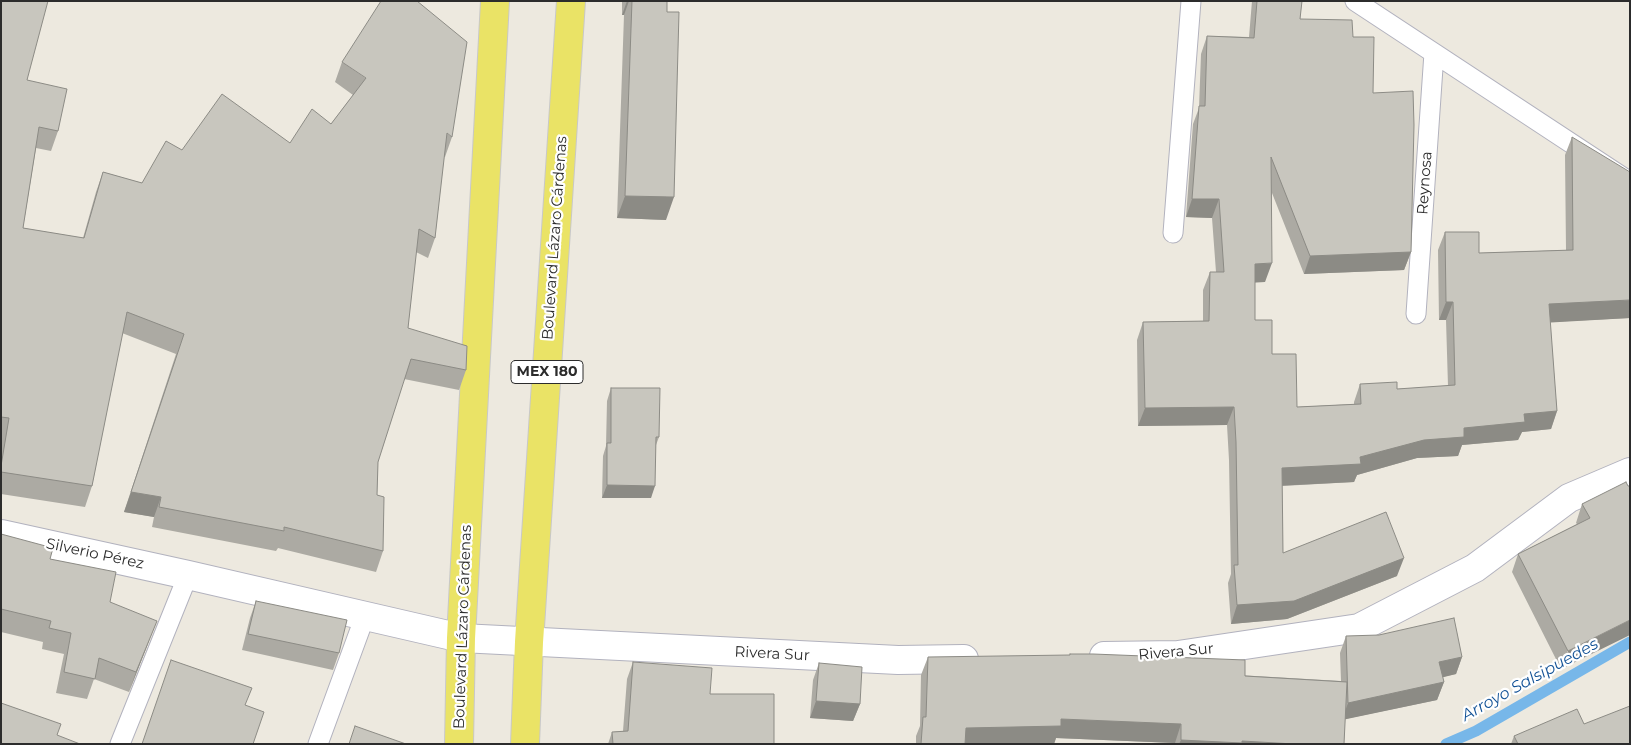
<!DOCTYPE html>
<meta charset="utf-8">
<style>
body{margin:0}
#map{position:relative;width:1631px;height:745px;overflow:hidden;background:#ede9df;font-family:Montserrat,sans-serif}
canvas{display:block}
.frame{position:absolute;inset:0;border:2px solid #2c2c2c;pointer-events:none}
</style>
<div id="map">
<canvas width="1631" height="745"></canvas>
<div class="frame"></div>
</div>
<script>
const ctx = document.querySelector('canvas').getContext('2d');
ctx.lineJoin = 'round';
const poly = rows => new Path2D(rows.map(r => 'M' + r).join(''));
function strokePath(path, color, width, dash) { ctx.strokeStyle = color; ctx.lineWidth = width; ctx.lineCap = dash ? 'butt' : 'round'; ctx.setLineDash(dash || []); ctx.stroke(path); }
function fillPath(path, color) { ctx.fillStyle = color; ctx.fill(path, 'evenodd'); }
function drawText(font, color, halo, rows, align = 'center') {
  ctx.font = font + ' Montserrat,sans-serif'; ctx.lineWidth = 4.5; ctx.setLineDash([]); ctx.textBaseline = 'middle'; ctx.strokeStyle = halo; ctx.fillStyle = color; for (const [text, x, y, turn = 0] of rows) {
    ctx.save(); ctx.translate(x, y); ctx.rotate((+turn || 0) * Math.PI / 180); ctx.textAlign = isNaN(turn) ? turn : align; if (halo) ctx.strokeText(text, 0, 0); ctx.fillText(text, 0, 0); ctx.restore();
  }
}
const stream = poly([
 [1446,744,1476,731,1630,642]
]);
const service = poly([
 [1355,1,1630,182],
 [1173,233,1191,1],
 [1416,314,1434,53],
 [120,744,188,575],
 [318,744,365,616]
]);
const minor = poly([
 [1,534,188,575,461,638,898,660,964,659],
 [1104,656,1178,655,1359,628,1475,568,1569,498,1630,472]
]);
const primary = poly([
 [459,744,461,638,495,1],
 [525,744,529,642,571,1]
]);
const wall = poly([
 [1,1,27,80,58,131,51,151,36,148,23,228,83,238,96,192,103,172,142,183,182,150,290,143,331,124,353,95,335,82,342,62,452,137,445,157,444,157,435,238,428,258,416,252,408,328,466,370,459,390,404,379,378,462,377,495,383,551,376,572,278,548,276,551,152,527,154,517,124,512,176,354,122,333,92,486,85,507,1,494],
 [622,1,667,1,666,220,617,218,624,15,622,15],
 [1252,1,1302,1,1300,19,1353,37,1373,93,1411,252,1404,270,1304,274,1272,193,1265,282,1255,282,1255,320,1272,354,1297,407,1354,404,1354,402,1360,384,1397,389,1448,386,1446,320,1439,320,1438,250,1445,232,1479,253,1566,250,1565,155,1572,137,1630,318,1550,322,1557,411,1551,429,1522,432,1518,440,1462,445,1458,456,1417,458,1357,475,1354,482,1282,486,1283,553,1397,576,1287,619,1231,624,1228,583,1231,574,1229,460,1227,425,1138,426,1137,340,1143,322,1203,321,1203,290,1210,272,1216,272,1212,218,1186,217,1193,124,1199,108,1201,54,1207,36,1249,37],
 [611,388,659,437,656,445,651,498,602,498,603,456,606,446,607,401],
 [1628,486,1561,669,1512,572,1518,554,1577,524,1576,523,1582,504],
 [1,534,50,559,110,602,149,641,129,692,94,679,87,699,56,693,64,654,42,649,43,642,1,632],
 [256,601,339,653,333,670,242,650,250,618],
 [1346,636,1462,657,1456,674,1442,677,1444,682,1437,700,1345,719,1344,744,1175,744,1175,743,1056,738,1054,744,916,744,916,736,920,726,921,675,928,657,1341,681,1340,653],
 [633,662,710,694,774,744,608,744,612,732,623,731,627,679],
 [819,663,860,704,853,721,810,718,813,680],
 [1584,724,1630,744,1511,744,1514,736]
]);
const shadedWall = poly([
 [627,1,629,1,624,15,622,15],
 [625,196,674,197,666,220,617,218],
 [1192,199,1219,199,1212,218,1186,217],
 [1411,252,1404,270,1304,274,1310,256],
 [1272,263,1265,282,1248,283,1255,264],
 [1630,300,1630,318,1542,323,1549,304],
 [1446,302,1453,302,1446,320,1439,320],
 [1234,407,1227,425,1138,426,1145,408],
 [1557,411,1551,429,1522,432,1518,440,1462,445,1458,456,1417,458,1357,475,1354,482,1275,486,1282,468,1360,457,1464,428,1524,414],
 [607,485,655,486,651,498,602,498],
 [131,492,161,497,154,517,124,512],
 [1404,558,1397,576,1287,619,1231,624,1237,605],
 [1630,620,1630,635,1561,669,1568,651],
 [157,621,149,641,129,692,136,672],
 [1462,657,1456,674,1432,680,1439,662],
 [1444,682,1437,700,1342,720,1348,703],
 [816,701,860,704,853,721,810,718],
 [1061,719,1181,724,1175,743,1056,738,1054,744,960,744,966,728],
 [1181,740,1242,741,1294,744,1179,744]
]);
const building = poly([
 [1,1,48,1,27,80,67,89,58,131,39,127,23,228,84,238,103,172,142,183,166,141,182,150,222,94,290,143,312,109,331,124,366,78,342,62,381,1,417,1,467,42,452,137,447,133,435,238,419,229,408,328,467,346,466,370,411,359,378,462,377,495,384,497,383,551,284,527,284,531,159,507,161,497,131,492,184,334,127,312,92,486,1,472,1,466,9,418,1,417,1,1],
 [632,1,667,1,667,12,679,12,674,197,625,196,632,1],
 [1257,1,1302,1,1300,19,1352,20,1353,37,1374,37,1373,93,1413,91,1414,125,1411,252,1310,256,1271,157,1272,263,1255,264,1255,320,1272,320,1272,354,1296,354,1297,407,1361,404,1360,384,1397,382,1397,389,1455,385,1453,302,1446,302,1445,232,1479,232,1479,253,1573,250,1572,137,1630,172,1630,300,1549,304,1557,411,1524,414,1525,422,1464,428,1464,437,1424,440,1360,457,1361,464,1282,468,1283,553,1386,512,1404,558,1294,601,1237,605,1234,565,1238,565,1236,442,1234,407,1145,408,1143,322,1209,321,1210,272,1224,272,1219,199,1192,199,1199,106,1205,106,1207,36,1254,38,1257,1],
 [611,388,660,388,659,437,656,437,655,486,607,485,607,443,611,443,611,388],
 [1626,482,1628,486,1630,486,1630,620,1568,651,1518,554,1590,518,1582,504,1626,482],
 [1,534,53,548,50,559,116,572,110,602,157,621,136,672,99,658,95,679,64,672,71,633,49,628,51,621,1,609,1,534],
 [256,601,347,620,339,653,248,634,256,601],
 [1454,618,1462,657,1439,662,1444,682,1348,703,1346,636,1379,635,1454,618],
 [1070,654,1093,654,1245,660,1245,676,1347,682,1344,744,1294,744,1242,741,1242,743,1181,740,1181,724,1061,719,1061,726,966,728,965,744,921,744,923,717,926,717,928,657,1070,655,1070,654],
 [171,660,252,688,245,705,264,712,253,744,142,744,171,660],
 [633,662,712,668,710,694,774,694,774,744,613,744,612,732,628,731,633,662],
 [819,663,862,667,860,704,816,701,819,663],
 [1,703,61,724,57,735,80,744,1,744,1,703],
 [1630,706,1630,744,1518,744,1514,736,1577,709,1584,724,1630,706],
 [355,726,406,744,349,744,355,726]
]);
const shields = [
 [547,372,72]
];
const shieldNames = [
 ["MEX 180",547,372]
];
const streetNames = [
 ["Reynosa",1425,183,-86],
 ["Boulevard Lázaro Cárdenas",555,238,-86],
 ["Silverio Pérez",95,554,12],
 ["Boulevard Lázaro Cárdenas",463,627,-88],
 ["Rivera Sur",1176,652,-5],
 ["Rivera Sur",772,654,3]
];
const waterNames = [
 ["Arroyo Salsipuedes",1530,680,-29]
];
strokePath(stream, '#77b7e9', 11);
strokePath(service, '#b2b2be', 21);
strokePath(minor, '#b2b2be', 30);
strokePath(primary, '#c8c8c8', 30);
strokePath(service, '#fff', 19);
strokePath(minor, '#fff', 28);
strokePath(primary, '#eae366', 28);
fillPath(wall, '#acaaa3');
fillPath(shadedWall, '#8c8b85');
fillPath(building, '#c8c6be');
strokePath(building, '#8c8b85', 1);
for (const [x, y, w] of shields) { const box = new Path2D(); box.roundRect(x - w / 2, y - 11.5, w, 23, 4); ctx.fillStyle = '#fff'; ctx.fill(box); strokePath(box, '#2c2c2c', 1); }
drawText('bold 14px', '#2c2c2c', null, shieldNames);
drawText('15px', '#2c2c2c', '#fff', streetNames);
drawText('italic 16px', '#145397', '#fff', waterNames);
</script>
